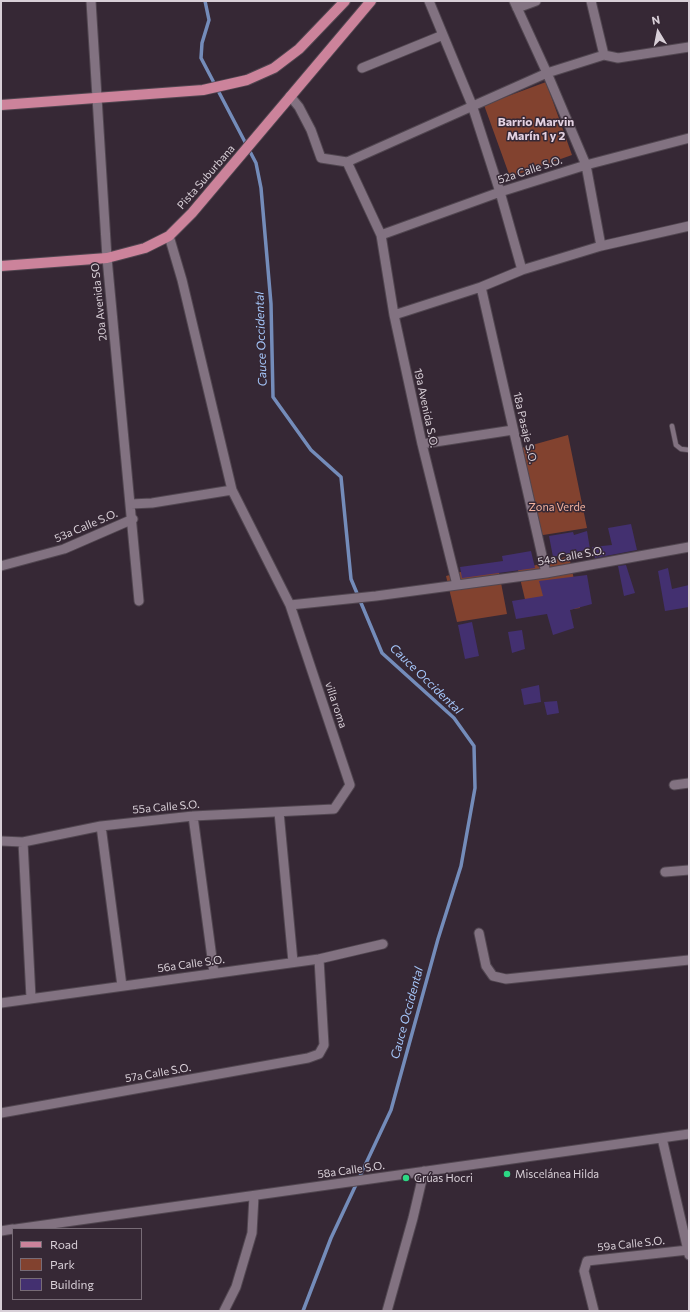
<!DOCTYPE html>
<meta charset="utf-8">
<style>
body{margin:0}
#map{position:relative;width:690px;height:1312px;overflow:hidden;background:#362835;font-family:Commissioner,sans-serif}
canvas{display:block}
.frame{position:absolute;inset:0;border:2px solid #d8cfd7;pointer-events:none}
.legend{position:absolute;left:12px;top:1228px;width:130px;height:72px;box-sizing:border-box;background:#362835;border:1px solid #776b76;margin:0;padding:5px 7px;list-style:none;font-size:12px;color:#d8cfd7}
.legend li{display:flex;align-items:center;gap:8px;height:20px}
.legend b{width:20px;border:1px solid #776b76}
.north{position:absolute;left:638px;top:12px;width:40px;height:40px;-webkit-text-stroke:3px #362835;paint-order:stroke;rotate:350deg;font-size:11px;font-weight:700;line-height:16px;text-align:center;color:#d8cfd7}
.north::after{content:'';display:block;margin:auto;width:14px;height:18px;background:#d8cfd7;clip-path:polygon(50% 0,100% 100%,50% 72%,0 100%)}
</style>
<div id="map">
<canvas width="690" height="1312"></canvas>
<div class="frame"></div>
<ul class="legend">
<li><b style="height:5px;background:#cc839b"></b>Road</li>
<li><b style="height:11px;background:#82422f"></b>Park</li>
<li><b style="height:11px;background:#433070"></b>Building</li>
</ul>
<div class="north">N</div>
</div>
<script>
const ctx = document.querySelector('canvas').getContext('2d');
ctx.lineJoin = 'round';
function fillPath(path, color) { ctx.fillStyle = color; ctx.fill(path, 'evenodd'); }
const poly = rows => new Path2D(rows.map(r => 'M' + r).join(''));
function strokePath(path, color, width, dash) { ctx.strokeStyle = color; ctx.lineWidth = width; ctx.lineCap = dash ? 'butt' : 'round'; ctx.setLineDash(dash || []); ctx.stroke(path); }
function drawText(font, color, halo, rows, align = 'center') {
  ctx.font = font + ' Commissioner,sans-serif'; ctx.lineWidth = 3; ctx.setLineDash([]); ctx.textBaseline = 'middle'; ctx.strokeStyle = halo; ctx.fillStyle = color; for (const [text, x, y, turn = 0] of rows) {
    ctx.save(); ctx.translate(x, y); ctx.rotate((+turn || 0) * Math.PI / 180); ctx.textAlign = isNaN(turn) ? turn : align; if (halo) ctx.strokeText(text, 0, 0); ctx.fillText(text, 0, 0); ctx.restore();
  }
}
const green = poly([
 [546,82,572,155,510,177,484,105],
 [568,435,587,528,537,536,518,449],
 [569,556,580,608,529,616,518,570],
 [497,562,507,614,457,622,446,576]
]);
const stream = poly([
 [205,1,209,20,202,43,201,58,256,163,261,188,271,304,273,397,311,450,341,477,351,579,382,653,454,718,474,746,475,788,461,866,438,939,391,1110,331,1238,303,1311]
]);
const building = poly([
 [631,524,637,550,595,558,592,547,612,545,608,528],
 [587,531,590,549,553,557,549,536,573,532,574,535],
 [531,551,535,568,462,578,460,567,503,561,502,556],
 [626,565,635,593,624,596,618,566],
 [668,568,672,589,689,585,689,607,665,611,658,571],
 [587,575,592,604,570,610,574,628,553,635,547,614,516,619,512,601,543,596,539,581],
 [472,622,479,656,465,659,458,625],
 [522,630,525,649,512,653,508,632],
 [539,685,541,702,524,705,521,689],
 [557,701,559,713,547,715,544,702]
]);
const service = poly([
 [672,426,676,445,681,449,689,450]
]);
const minor = poly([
 [91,1,107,258,139,601],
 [429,1,472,105,500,192,522,270],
 [514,1,547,73,586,165,601,246],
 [517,8,536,1],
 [604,55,618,58,689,47],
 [362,68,443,35],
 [290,96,299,107,311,130,321,158,347,162,547,73,604,55,591,1],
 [347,162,381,235,394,315,422,444,457,585],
 [381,235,500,192,586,165,689,138],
 [481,287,546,573],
 [394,315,481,287,522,270,601,246,689,226],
 [422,444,513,430],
 [131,504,152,503,232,490,182,280,169,236],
 [1,566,64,549,133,519],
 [290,605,376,596,546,573,689,547],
 [674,785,689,783],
 [279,812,293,962],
 [193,816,214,973],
 [101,826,122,986],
 [1,841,23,842,101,826,193,816,334,809,350,785,290,605,232,490],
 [23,842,31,998],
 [665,872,689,870],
 [479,933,486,966,493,976,506,979,689,960],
 [1,1003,319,959,383,944],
 [1,1113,308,1058,319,1054,324,1045,319,959],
 [662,1138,689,1255],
 [16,1229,689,1134],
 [1,1231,13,1229],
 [224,1311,236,1287,252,1233,254,1196],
 [387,1311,413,1218,424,1171],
 [594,1311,584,1271,587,1261,688,1250]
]);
const primary = poly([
 [1,105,203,90,247,80,274,68,299,49,345,1],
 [1,266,107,258,145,248,169,236,192,213,371,1]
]);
const markers = [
 [507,1174,4,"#2cd884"],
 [406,1178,4,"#2cd884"]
];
const streetNames = [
 ["52a Calle S.O.",530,170,-18],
 ["Pista Suburbana",206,177,-49],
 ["20a Avenida SO",99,302,-96],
 ["19a Avenida S.O.",426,408,78],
 ["18a Pasaje S.O.",525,428,77],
 ["53a Calle S.O.",86,526,-23],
 ["54a Calle S.O.",571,556,-10],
 ["villa roma",336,705,72],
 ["55a Calle S.O.",166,807,-5],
 ["56a Calle S.O.",191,964,-8],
 ["57a Calle S.O.",158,1073,-10],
 ["58a Calle S.O.",351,1170,-8],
 ["59a Calle S.O.",631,1244,-6]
];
const parkNames = [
 ["Zona Verde",557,507]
];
const poiNames = [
 ["Miscelánea Hilda",515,1174],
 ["Grúas Hocri",414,1178]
];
const neighbourhoodNames = [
 ["Barrio Marvin",536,122],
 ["Marín 1 y 2",536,136]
];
const waterNames = [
 ["Cauce Occidental",261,339,-92],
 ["Cauce Occidental",426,679,44],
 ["Cauce Occidental",407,1013,-75]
];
fillPath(green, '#82422f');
strokePath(stream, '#748cba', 3.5);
fillPath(building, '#433070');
strokePath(service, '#514650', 6);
strokePath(minor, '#514650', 11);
strokePath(primary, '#514650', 12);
strokePath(service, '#827281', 4.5);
strokePath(minor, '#827281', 9);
strokePath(primary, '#cc839b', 10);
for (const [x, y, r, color] of markers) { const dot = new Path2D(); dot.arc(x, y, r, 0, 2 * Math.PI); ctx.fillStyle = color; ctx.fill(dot); strokePath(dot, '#362835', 1.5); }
drawText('11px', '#d8cfd7', '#362835', streetNames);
drawText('11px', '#f3b29e', '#362835', parkNames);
drawText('11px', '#d8cfd7', '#362835', poiNames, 'left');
drawText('bold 12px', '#e4d2e2', '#362835', neighbourhoodNames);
drawText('italic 12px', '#a5c6fa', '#362835', waterNames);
</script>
